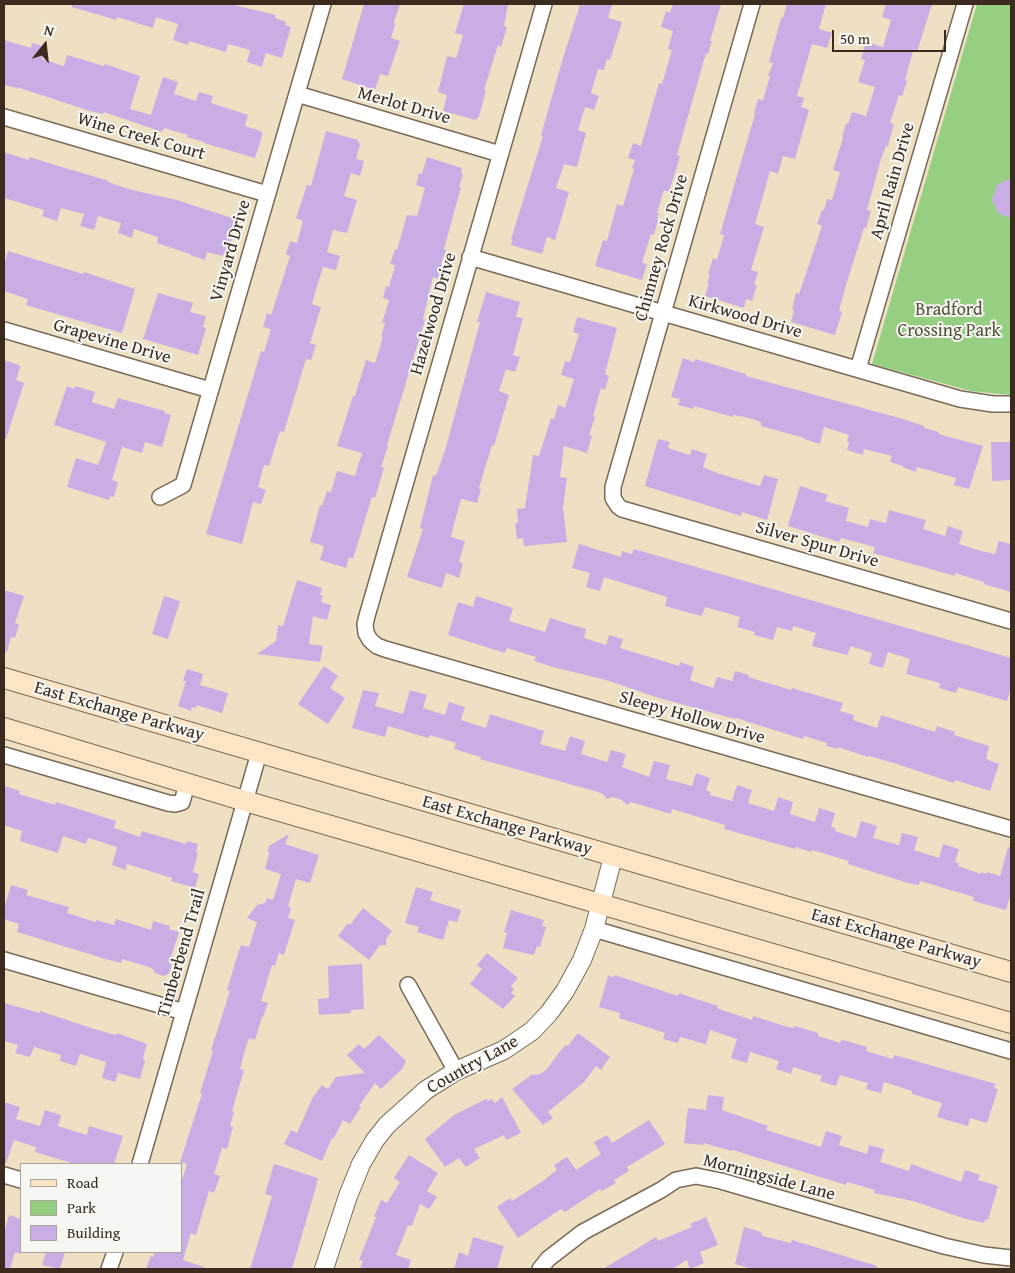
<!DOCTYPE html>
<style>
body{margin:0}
#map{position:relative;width:1015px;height:1273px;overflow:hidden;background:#eee1c3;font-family:"Gentium Book Plus",serif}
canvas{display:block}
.frame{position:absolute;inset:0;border:5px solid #3b2a1e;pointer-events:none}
.legend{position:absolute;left:20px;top:1163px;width:162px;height:90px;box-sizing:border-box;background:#f6f6f2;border:1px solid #aba49d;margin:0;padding:6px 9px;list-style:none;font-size:15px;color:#3b2a1e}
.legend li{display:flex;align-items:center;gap:10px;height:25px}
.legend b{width:25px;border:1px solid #aba49d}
.north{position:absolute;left:20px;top:20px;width:50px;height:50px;-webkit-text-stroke:4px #f6f6f2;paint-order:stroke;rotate:16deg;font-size:14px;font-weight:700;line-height:20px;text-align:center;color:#3b2a1e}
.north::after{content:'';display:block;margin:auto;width:18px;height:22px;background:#3b2a1e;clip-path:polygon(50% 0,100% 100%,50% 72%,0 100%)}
.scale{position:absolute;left:832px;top:30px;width:114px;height:22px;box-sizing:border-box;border:2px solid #3b2a1e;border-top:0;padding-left:6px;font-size:15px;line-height:18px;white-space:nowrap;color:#3b2a1e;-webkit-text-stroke:4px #f6f6f2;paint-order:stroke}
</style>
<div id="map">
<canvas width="1015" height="1273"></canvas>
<div class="frame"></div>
<ul class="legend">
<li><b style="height:6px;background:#fce5c4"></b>Road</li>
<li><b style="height:14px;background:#97cf82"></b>Park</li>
<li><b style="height:14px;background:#c9aee5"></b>Building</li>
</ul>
<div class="north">N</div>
<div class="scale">50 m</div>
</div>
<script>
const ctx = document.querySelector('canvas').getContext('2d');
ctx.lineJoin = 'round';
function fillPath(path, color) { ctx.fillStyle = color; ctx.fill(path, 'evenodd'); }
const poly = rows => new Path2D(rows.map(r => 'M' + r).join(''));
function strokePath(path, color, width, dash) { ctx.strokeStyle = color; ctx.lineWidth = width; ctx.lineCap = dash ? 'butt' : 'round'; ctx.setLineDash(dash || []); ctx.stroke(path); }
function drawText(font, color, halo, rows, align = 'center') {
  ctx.font = font + ' "Gentium Book Plus",serif'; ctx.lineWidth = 4; ctx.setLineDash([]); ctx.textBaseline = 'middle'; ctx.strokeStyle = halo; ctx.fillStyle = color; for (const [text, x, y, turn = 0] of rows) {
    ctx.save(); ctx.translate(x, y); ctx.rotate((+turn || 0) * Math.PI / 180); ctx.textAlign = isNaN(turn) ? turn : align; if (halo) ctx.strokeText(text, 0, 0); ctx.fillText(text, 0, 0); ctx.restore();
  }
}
const green = poly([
 [977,4,1011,4,1011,395,971,391,872,364]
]);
const building = poly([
 [72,4,229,4,276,15,275,18,286,22,285,25,291,27,282,58,266,53,262,67,247,62,250,50,228,44,226,52,189,41,188,45,173,40,178,24,156,17,153,28,117,17,116,20,72,7],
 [364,4,400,4,394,22,395,25,391,38,400,41,388,76,380,74,375,90,342,79],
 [464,4,508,4,504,26,507,27,501,47,498,45,484,90,486,91,479,116,476,120,443,111,447,95,438,92,447,56,456,58,463,35,455,33],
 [584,4,612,4,608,18,622,22,610,60,607,59,604,70,598,69,591,93,599,96,594,110,585,107,578,130,586,133,577,167,564,164,556,188,569,192,555,240,547,237,542,254,511,245,512,240,511,239,543,136,541,135,563,58,580,5,584,6],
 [673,4,721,4,710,41,712,41,708,54,706,53,677,155,680,156,679,160,669,192,664,190,657,213,659,213,657,219,658,220,654,235,651,234,642,263,647,264,642,280,595,266,603,240,607,241,617,204,623,206,634,169,632,168,635,160,628,158,633,143,641,146,659,83,662,84,672,50,668,49,673,31,661,27,666,11,670,13],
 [787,4,826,4,819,29,832,33,827,48,812,44,803,75,797,96,804,98,801,107,809,110,795,159,783,156,778,174,770,171,755,224,764,227,751,270,758,272,754,285,757,285,752,301,746,299,744,308,705,296,709,283,707,283,710,275,708,274,713,258,717,260,724,235,720,234,755,114,754,113,758,99,763,100,770,76,768,76,773,63,769,62,781,18,783,18],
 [886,4,932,4,917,52,913,51,905,80,907,81,902,96,899,95,890,123,894,124,888,146,886,146,881,159,867,210,871,211,866,228,864,228,846,285,839,311,842,312,835,335,791,322,794,310,792,309,796,293,799,294,822,226,817,224,822,210,824,210,827,199,832,200,840,172,833,170,843,138,842,137,846,123,848,124,852,112,866,116,875,87,858,82,865,60,861,59,866,42,883,47,891,20,882,17],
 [4,40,31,48,32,43,46,47,42,59,64,66,67,55,104,66,105,64,140,76,130,109,151,115,163,77,178,82,174,94,196,101,199,92,213,96,211,103,248,115,245,126,261,131,260,132,263,133,255,158,204,143,204,142,187,137,188,135,164,128,162,132,104,112,103,114,90,111,17,87,17,88,4,85],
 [326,131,358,140,360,145,356,159,364,161,360,176,351,173,344,196,357,200,347,233,333,230,327,252,340,256,336,270,323,267,316,290,312,304,321,307,310,343,316,345,311,360,306,359,284,432,280,431,269,466,264,465,258,487,266,490,261,504,253,502,242,544,206,534,261,351,264,352,271,329,263,327,267,313,271,315,283,278,290,256,286,254,290,241,297,243,303,221,296,218,307,185,311,186],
 [4,152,29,160,29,157,109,181,108,182,132,190,177,200,238,220,228,250,222,256,207,252,205,260,190,255,190,254,157,243,158,237,134,229,132,238,118,233,121,223,98,216,94,230,80,226,84,214,61,208,57,221,42,216,44,210,4,198],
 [427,157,462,168,461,173,463,174,459,187,461,187,444,249,446,250,441,264,442,265,438,279,433,277,423,319,425,320,387,445,388,446,381,467,384,468,375,498,372,497,353,559,349,557,346,568,320,560,324,546,310,542,320,505,322,506,327,491,331,492,337,471,355,476,362,453,337,446,353,396,355,396,366,360,375,363,383,337,381,337,385,323,382,323,389,300,383,298,386,286,389,287,395,265,390,264,395,249,397,250,407,215,417,216,425,188,416,185,419,173,422,174],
 [1011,178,1011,218,999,214,992,200,997,185],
 [8,251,83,274,84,272,135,289,122,333,26,305,28,299,4,291,4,265],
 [486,292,520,302,516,317,523,318,513,355,520,357,515,372,506,369,499,391,509,395,494,446,492,445,484,471,479,488,481,489,477,503,461,499,454,524,451,537,465,541,459,562,463,563,459,578,446,573,442,588,407,577,423,529,420,528,433,475,436,476,446,447,470,359,480,322,477,322],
 [158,293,193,303,190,312,206,316,203,327,206,328,198,355,143,339],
 [577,317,617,328,605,374,609,376,605,390,601,388,593,416,595,417,589,435,592,436,587,453,564,446,560,477,567,478,563,507,567,542,524,546,523,538,517,539,515,523,518,523,517,509,525,508,533,455,539,456,551,418,554,419,558,405,565,408,574,379,561,375,565,361,570,362,579,334,573,332],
 [683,358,694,362,695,359,746,374,746,376,903,419,924,426,924,428,939,432,938,434,983,446,969,489,954,485,956,478,917,467,916,472,902,467,903,466,890,462,892,456,864,449,863,455,847,450,849,442,847,441,849,435,824,427,820,444,804,439,804,438,761,426,761,423,759,421,745,417,733,415,733,417,694,406,693,409,678,405,680,399,671,397],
 [4,360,19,365,20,367,16,380,24,383,6,439,4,438],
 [67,386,74,389,75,386,95,392,92,402,114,409,118,398,165,411,164,413,171,415,162,447,145,442,142,453,122,447,112,480,118,482,114,497,110,496,109,500,67,487,76,458,98,465,106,442,54,425],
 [658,439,670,442,668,448,690,455,692,449,707,454,703,467,717,473,760,486,764,475,778,479,767,520,742,512,741,516,645,486],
 [991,442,1011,442,1011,480,992,481],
 [800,486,828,495,825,501,849,508,846,521,868,527,870,519,886,523,889,510,926,520,923,529,945,536,948,526,963,531,959,544,981,551,995,554,999,541,1011,544,1011,592,984,584,984,582,955,573,955,576,873,553,875,547,841,538,839,542,788,526],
 [579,544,621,557,622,551,632,554,634,549,1011,658,1011,687,1007,701,958,687,956,693,939,688,940,683,906,674,910,659,888,652,883,668,869,664,872,653,851,646,847,655,812,646,816,633,793,626,792,631,777,627,773,640,754,635,755,632,737,627,740,617,705,607,702,616,686,612,665,606,667,597,604,577,600,591,586,587,590,573,572,568],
 [297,580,322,588,320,595,323,596,321,602,331,605,327,620,313,616,309,644,323,646,320,662,257,654,276,641,278,625,283,626],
 [4,590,24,596,15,623,19,625,15,638,11,637,7,652,4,651],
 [164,596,180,601,168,639,152,634],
 [476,596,513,608,509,621,545,632,550,618,586,629,584,638,606,645,609,635,623,639,620,648,679,666,680,662,694,667,690,680,713,688,717,677,732,681,735,671,749,675,748,677,791,690,792,688,843,703,840,711,854,715,853,720,877,728,881,715,935,732,937,726,955,732,954,735,989,746,986,759,999,764,990,791,955,780,954,783,894,763,869,756,868,757,838,747,838,749,826,746,827,743,804,736,803,739,736,718,735,719,659,698,606,680,553,667,534,661,536,657,507,648,505,653,448,635,458,602,473,607],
 [324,666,338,676,330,688,345,698,328,724,298,704],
 [187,669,203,674,200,685,228,693,222,713,196,705,196,708,192,707,191,711,178,706,186,681,183,681],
 [363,690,379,693,375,706,403,714,410,690,427,695,423,708,445,715,449,702,465,707,461,720,486,728,490,714,544,731,540,744,565,751,570,736,585,741,581,754,607,762,611,750,626,754,622,767,649,777,654,761,670,765,666,779,692,786,696,773,710,778,706,790,711,792,710,795,732,801,737,785,752,790,748,803,774,811,778,797,793,802,790,814,815,822,819,808,835,813,831,827,835,828,835,831,856,838,861,821,877,826,873,838,899,845,902,833,918,837,914,850,939,858,943,844,959,849,955,862,959,863,958,866,981,874,981,872,987,874,987,872,1000,876,1008,847,1011,848,1011,893,1006,910,973,901,974,897,920,881,919,885,908,883,848,864,849,861,812,850,811,852,796,847,795,849,742,834,724,829,725,825,672,809,671,814,631,802,627,805,622,800,612,797,607,799,603,794,598,792,480,759,481,757,454,749,456,743,430,735,428,738,388,726,385,737,352,728],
 [4,786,20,791,19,794,55,805,56,802,116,821,114,828,140,837,142,831,186,844,187,841,198,844,196,852,198,853,193,872,199,874,195,888,171,881,172,878,127,864,126,870,112,865,117,847,88,838,86,844,63,836,58,853,20,841,22,831,4,825],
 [289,834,285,844,319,855,310,883,296,879,288,906,291,908,288,918,295,920,284,955,279,953,275,966,272,965,261,1001,268,1003,263,1017,262,1017,255,1040,249,1038,245,1050,240,1069,244,1070,232,1111,234,1112,230,1126,233,1127,227,1149,222,1148,214,1174,220,1176,214,1193,209,1191,196,1235,191,1233,183,1260,204,1267,204,1269,146,1269,151,1256,153,1257,155,1252,181,1252,181,1183,187,1164,180,1162,202,1094,200,1093,213,1051,211,1050,230,991,227,990,235,963,241,945,249,947,257,922,247,918,257,905,265,903,267,898,273,900,281,874,265,869,269,854,268,851,269,846],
 [11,885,28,890,26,895,69,907,67,913,96,922,96,920,114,925,116,919,151,930,153,921,170,926,169,929,179,932,169,963,172,964,169,974,163,976,155,973,152,968,122,959,121,963,109,960,17,932,19,924,4,919,4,909],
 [416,887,433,892,430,900,461,910,457,922,449,920,443,940,417,932,419,927,405,923],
 [363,908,392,931,386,939,386,945,380,945,369,960,338,936,348,923,350,925],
 [511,910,544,920,542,926,546,927,540,947,537,946,534,955,503,948,507,933,504,932],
 [487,953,518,978,511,986,514,989,511,993,515,996,503,1009,470,984,482,969,477,965],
 [362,964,364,1009,351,1010,351,1013,319,1015,318,999,329,998,328,966],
 [615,975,678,996,679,993,690,997,718,1006,717,1008,722,1010,752,1020,753,1016,788,1027,794,1028,795,1026,818,1033,818,1036,840,1043,841,1040,847,1041,867,1047,866,1051,893,1059,894,1055,902,1057,996,1084,994,1088,998,1089,987,1123,970,1118,968,1126,937,1117,942,1103,912,1094,912,1091,884,1082,881,1093,866,1089,868,1083,840,1075,836,1086,820,1081,822,1076,793,1067,791,1074,776,1069,779,1061,750,1052,747,1063,731,1058,737,1039,710,1030,706,1044,680,1037,678,1043,663,1039,665,1033,619,1018,620,1013,599,1007,608,976,614,977],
 [4,1003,40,1013,40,1011,91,1028,116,1035,117,1033,147,1044,143,1058,145,1061,140,1079,118,1073,115,1082,102,1078,106,1062,80,1054,76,1066,60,1061,61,1055,34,1047,30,1057,15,1053,18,1045,4,1041],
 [578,1033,610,1057,601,1070,596,1066,584,1082,548,1112,553,1118,543,1125,512,1089,531,1075,540,1074,547,1069,561,1050,566,1045,568,1046],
 [379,1035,406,1061,402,1069,381,1089,375,1083,359,1106,361,1107,350,1124,343,1120,334,1138,332,1138,322,1161,284,1144,291,1130,297,1133,313,1097,322,1085,328,1089,336,1077,365,1073,347,1055,359,1044,364,1049],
 [708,1095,724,1097,722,1110,768,1126,766,1130,821,1147,826,1131,842,1136,839,1145,867,1154,869,1145,884,1149,880,1162,909,1171,911,1164,961,1182,965,1170,980,1175,978,1180,998,1186,988,1220,985,1219,984,1223,966,1219,913,1201,874,1193,875,1190,847,1182,846,1185,733,1150,732,1151,704,1143,704,1145,684,1143,688,1108,706,1110],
 [502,1097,521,1133,506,1140,504,1135,474,1149,480,1158,466,1167,459,1158,445,1167,425,1139,454,1115,486,1099,488,1101,492,1099,495,1103],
 [4,1102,20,1107,16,1119,40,1126,45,1110,61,1115,58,1126,87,1135,89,1126,123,1136,114,1164,75,1164,35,1152,36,1147,14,1140,6,1163,4,1163],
 [649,1120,665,1144,627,1167,629,1171,614,1180,616,1183,602,1191,600,1189,565,1212,561,1209,518,1238,497,1207,510,1198,512,1201,543,1181,557,1170,554,1165,567,1157,576,1170,601,1154,594,1142,607,1135,612,1143],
 [409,1155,438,1173,427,1191,437,1197,429,1209,420,1204,412,1226,408,1225,396,1255,411,1260,408,1269,360,1269,363,1261,359,1260,376,1217,374,1217,381,1200,387,1203,400,1182,394,1178],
 [274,1164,318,1178,316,1187,292,1269,250,1269,272,1196,265,1194],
 [9,1215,21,1219,21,1254,15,1252,10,1269,4,1269,4,1233],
 [706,1217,718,1245,700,1252,704,1263,690,1269,687,1260,672,1269,603,1269,656,1237,658,1241,692,1227,690,1224],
 [744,1227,761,1232,761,1234,763,1236,791,1243,792,1240,877,1266,877,1269,753,1269,735,1264],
 [473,1237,504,1246,497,1269,454,1269,459,1252,468,1256],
 [46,1252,65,1252,60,1269,42,1265]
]);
const minor = poly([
 [544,4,367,616,365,624,366,633,370,640,377,646,385,649,1011,829],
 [752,4,613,487,613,498,618,506,622,509,1011,621],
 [297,94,500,154],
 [4,117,267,194],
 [470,257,960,399,993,404,1011,404],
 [4,330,210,390],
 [858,369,965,4],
 [160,497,183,485,323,4],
 [4,755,168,803,175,804,182,802,187,784],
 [594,929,1011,1051],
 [4,960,184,1012],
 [408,985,456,1071],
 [140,1164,259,753],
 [4,1175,21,1180],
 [109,1269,115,1252],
 [540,1269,548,1259,583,1232,661,1190,676,1180,696,1176,721,1181,944,1246,984,1255,1011,1258]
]);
const tertiary = poly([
 [324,1269,348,1196,361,1164,375,1140,387,1125,426,1090,456,1071,504,1050,532,1031,549,1013,565,991,582,960,594,929,613,857]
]);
const secondary = poly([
 [4,678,1011,972],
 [4,728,245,801,1011,1023]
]);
const streetNames = [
 ["Merlot Drive",404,106,16],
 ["Wine Creek Court",141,137,16],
 ["April Rain Drive",893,181,-74],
 ["Chimney Rock Drive",662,248,-74],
 ["Vinyard Drive",231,251,-74],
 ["Hazelwood Drive",434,314,-74],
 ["Kirkwood Drive",745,317,16],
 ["Grapevine Drive",112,342,16],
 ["Silver Spur Drive",817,545,16],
 ["East Exchange Parkway",119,712,16],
 ["Sleepy Hollow Drive",692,718,16],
 ["East Exchange Parkway",507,826,16],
 ["East Exchange Parkway",896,939,16],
 ["Timberbend Trail",182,953,-74],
 ["Country Lane",473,1065,-29],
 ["Morningside Lane",769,1178,15]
];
const parkNames = [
 ["Bradford",949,310],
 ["Crossing Park",949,331]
];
fillPath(green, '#97cf82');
fillPath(building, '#c9aee5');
strokePath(minor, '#7a6a58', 18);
strokePath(tertiary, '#7a6a58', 20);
strokePath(secondary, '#7a6a58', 22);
strokePath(minor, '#fff', 15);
strokePath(tertiary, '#fff', 18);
strokePath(secondary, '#fce5c4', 20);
drawText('18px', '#3b2a1e', '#f6f6f2', streetNames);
drawText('18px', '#525337', '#f6f6f2', parkNames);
</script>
